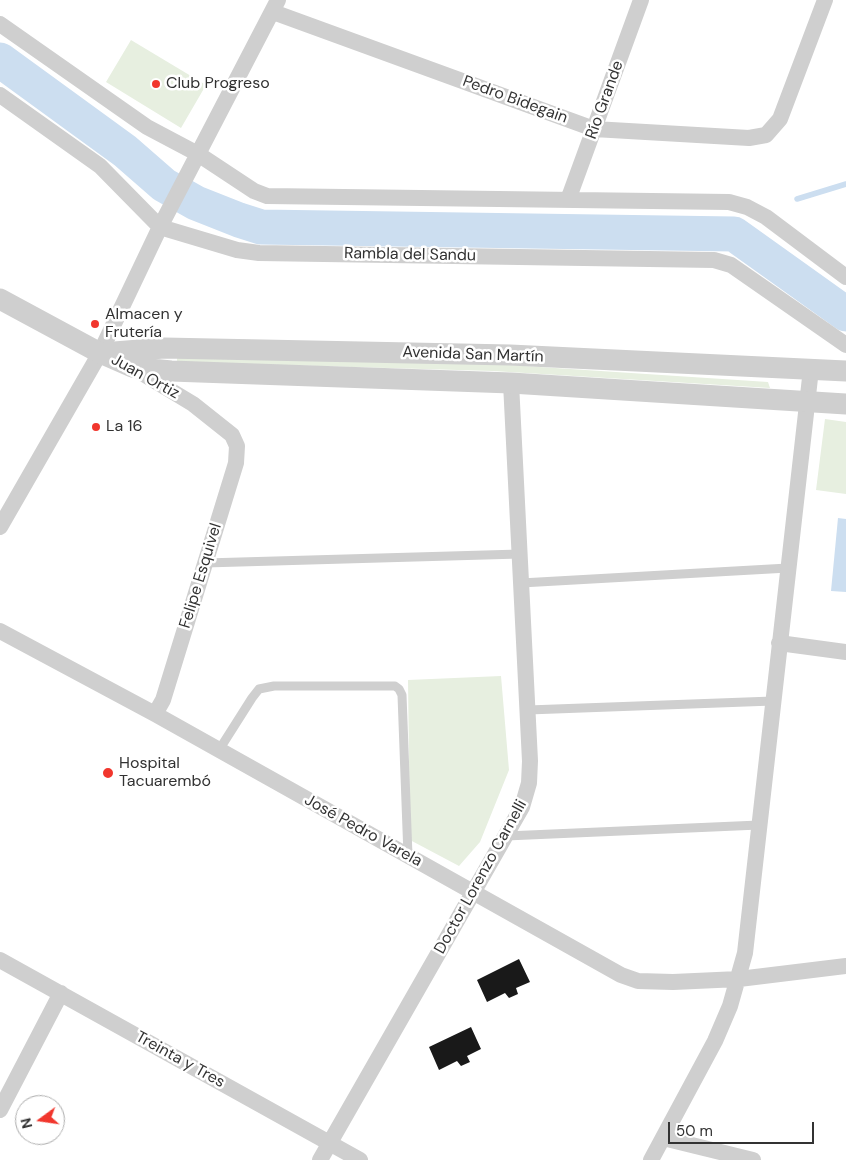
<!DOCTYPE html>
<meta charset="utf-8">
<style>
body{margin:0}
#map{position:relative;width:846px;height:1160px;overflow:hidden;background:#fff;font-family:"DM Sans",sans-serif}
canvas{display:block}
.north{position:absolute;left:15px;top:1095px;width:50px;height:50px;box-sizing:border-box;background:#fff;border:1px solid #adadad;border-radius:50%;rotate:256deg;font-size:14px;font-weight:700;line-height:20px;text-align:center;color:#323232}
.north::after{content:'';display:block;margin:auto;width:18px;height:22px;background:#f1362d;clip-path:polygon(50% 0,100% 100%,50% 72%,0 100%)}
.scale{position:absolute;left:668px;top:1122px;width:146px;height:22px;box-sizing:border-box;border:2px solid #323232;border-top:0;padding-left:6px;font-size:15px;line-height:18px;white-space:nowrap;color:#323232;-webkit-text-stroke:4px #fff;paint-order:stroke}
</style>
<div id="map">
<canvas width="846" height="1160"></canvas>
<div class="north">N</div>
<div class="scale">50 m</div>
</div>
<script>
const ctx = document.querySelector('canvas').getContext('2d');
ctx.lineJoin = 'round';
function fillPath(path, color) { ctx.fillStyle = color; ctx.fill(path, 'evenodd'); }
const poly = rows => new Path2D(rows.map(r => 'M' + r).join(''));
function strokePath(path, color, width, dash) { ctx.strokeStyle = color; ctx.lineWidth = width; ctx.lineCap = dash ? 'butt' : 'round'; ctx.setLineDash(dash || []); ctx.stroke(path); }
function drawText(font, color, halo, rows, align = 'center') {
  ctx.font = font + ' "DM Sans",sans-serif'; ctx.lineWidth = 5; ctx.setLineDash([]); ctx.textBaseline = 'middle'; ctx.strokeStyle = halo; ctx.fillStyle = color; for (const [text, x, y, turn = 0] of rows) {
    ctx.save(); ctx.translate(x, y); ctx.rotate((+turn || 0) * Math.PI / 180); ctx.textAlign = isNaN(turn) ? turn : align; if (halo) ctx.strokeText(text, 0, 0); ctx.fillText(text, 0, 0); ctx.restore();
  }
}
const green = poly([
 [131,40,206,85,181,128,106,82],
 [177,357,494,364,768,382,770,388,493,371,177,362],
 [825,419,846,422,846,494,816,490],
 [501,676,509,770,480,842,459,866,410,840,408,680]
]);
const water = poly([
 [838,518,846,519,846,592,831,591]
]);
const stream = poly([
 [797,199,846,184]
]);
const river = poly([
 [0,60,125,151,164,185,196,203,239,220,261,227,734,234,846,314]
]);
const building = poly([
 [519,959,530,982,516,988,518,994,509,998,505,993,487,1002,477,980],
 [471,1027,481,1049,467,1056,470,1062,461,1066,457,1061,439,1070,429,1047]
]);
const service = poly([
 [205,563,520,554],
 [521,583,788,568],
 [528,710,773,701],
 [219,750,252,698,259,689,274,686,395,686,399,689,402,695,408,856],
 [506,836,759,825]
]);
const minor = poly([
 [273,12,594,129,749,138,766,135,780,119,825,0],
 [0,24,147,127,198,154,254,191,267,196,729,202,747,207,766,217,846,277],
 [0,95,100,166,160,227,237,250,259,253,714,260,731,265,846,345],
 [568,200,641,0],
 [135,369,193,404,232,435,237,446,236,463,163,700,155,714],
 [0,527,100,353,160,227,278,0],
 [0,631,155,714,621,975,638,981,673,982,739,979,846,966],
 [779,643,846,652],
 [0,960,360,1160],
 [0,1110,61,993],
 [663,1138,753,1160],
 [320,1160,522,807,529,783,530,761,511,383],
 [651,1160,715,1041,730,1006,745,953,811,369]
]);
const tertiary = poly([
 [0,299,100,353,132,367,171,371,511,383,846,404],
 [102,353,164,348,510,355,846,371]
]);
const markers = [
 [156,84,5,"#f1362d"],
 [95,324,5,"#f1362d"],
 [96,427,5,"#f1362d"],
 [108,773,6,"#f1362d"]
];
const poiNames = [
 ["Club Progreso",166,84],
 ["Almacen y",105,315],
 ["Frutería",105,333],
 ["La 16",106,427],
 ["Hospital",119,764],
 ["Tacuarembó",119,782]
];
const streetNames = [
 ["Pedro Bidegain",515,100,20],
 ["Río Grande",605,100,-70],
 ["Rambla del Sandu",410,255,1],
 ["Avenida San Martín",473,355,2],
 ["Juan Ortiz",145,377,29],
 ["Felipe Esquivel",201,576,-73],
 ["José Pedro Varela",363,831,29],
 ["Doctor Lorenzo Carnelli",481,877,-61],
 ["Treinta y Tres",180,1060,29]
];
fillPath(green, '#e7efe0');
fillPath(water, '#ccdef0');
strokePath(stream, '#ccdef0', 5.5);
strokePath(river, '#ccdef0', 35);
fillPath(building, '#191919');
strokePath(service, '#cfcfcf', 9);
strokePath(minor, '#cfcfcf', 16);
strokePath(tertiary, '#cfcfcf', 21);
for (const [x, y, r, color] of markers) { const dot = new Path2D(); dot.arc(x, y, r, 0, 2 * Math.PI); ctx.fillStyle = color; ctx.fill(dot); strokePath(dot, '#fff', 2); }
drawText('16px', '#323232', '#fff', poiNames, 'left');
drawText('16px', '#323232', '#fff', streetNames);
</script>
